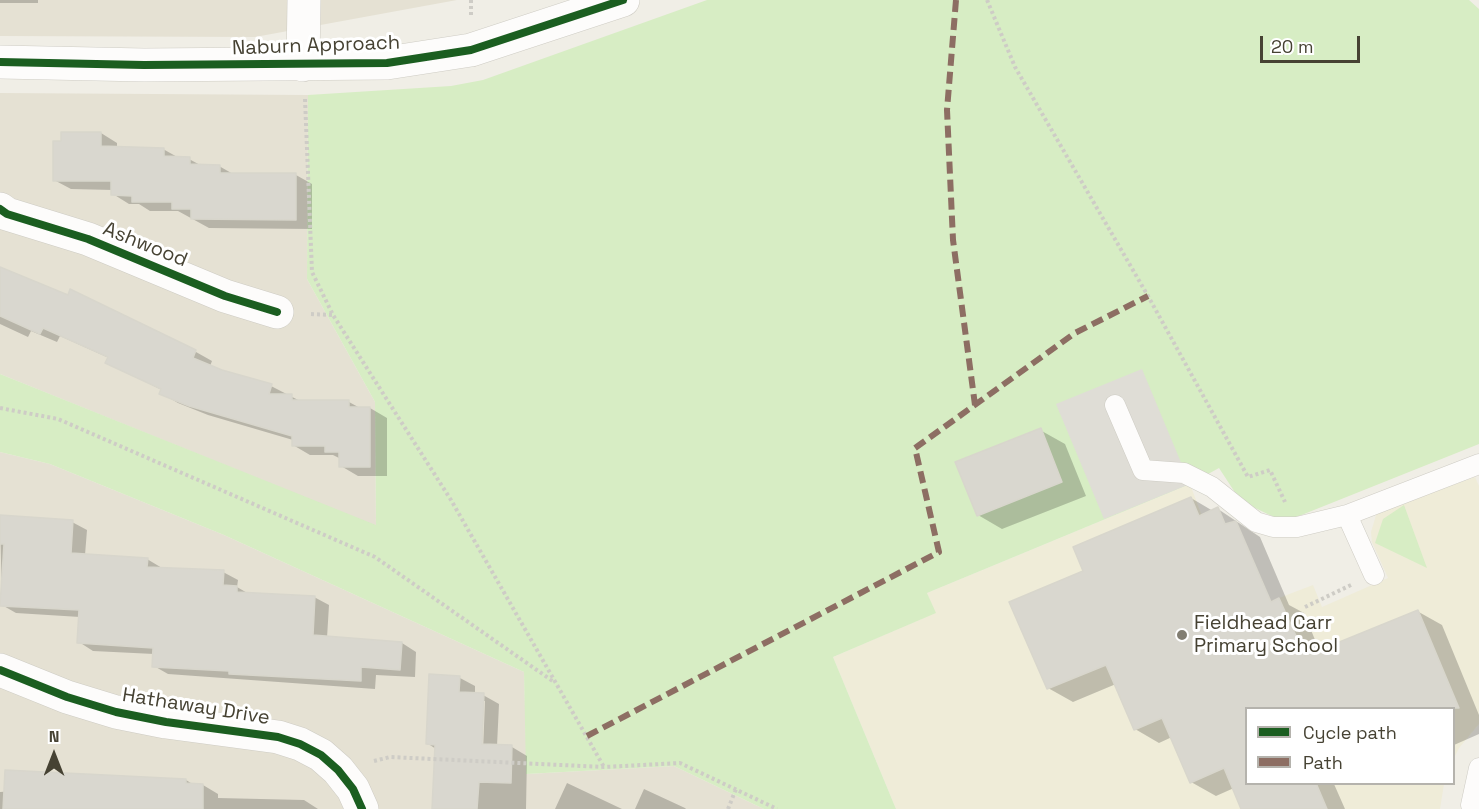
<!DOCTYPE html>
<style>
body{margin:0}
#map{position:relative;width:1479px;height:809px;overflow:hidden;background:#f0eee6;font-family:"Space Grotesk",sans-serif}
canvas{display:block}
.legend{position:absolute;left:1245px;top:707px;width:210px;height:78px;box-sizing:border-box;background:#fff;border:2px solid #b5b3ad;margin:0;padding:8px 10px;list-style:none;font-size:18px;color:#464233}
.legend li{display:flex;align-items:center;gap:12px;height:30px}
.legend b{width:30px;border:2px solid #b5b3ad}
.north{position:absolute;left:24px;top:725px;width:60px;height:60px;-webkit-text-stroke:4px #fff;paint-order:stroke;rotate:0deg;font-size:16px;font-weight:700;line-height:24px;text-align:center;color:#464233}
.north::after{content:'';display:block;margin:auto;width:21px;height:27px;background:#464233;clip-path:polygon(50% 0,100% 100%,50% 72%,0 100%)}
.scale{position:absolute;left:1260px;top:36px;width:100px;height:27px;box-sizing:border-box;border:3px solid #464233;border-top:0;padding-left:8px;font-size:18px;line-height:21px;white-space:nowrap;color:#464233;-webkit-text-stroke:4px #fff;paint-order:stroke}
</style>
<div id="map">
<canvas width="1479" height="809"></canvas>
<ul class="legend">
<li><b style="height:8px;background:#1b5e20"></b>Cycle path</li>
<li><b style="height:8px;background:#8d6e63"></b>Path</li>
</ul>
<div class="north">N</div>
<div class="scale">20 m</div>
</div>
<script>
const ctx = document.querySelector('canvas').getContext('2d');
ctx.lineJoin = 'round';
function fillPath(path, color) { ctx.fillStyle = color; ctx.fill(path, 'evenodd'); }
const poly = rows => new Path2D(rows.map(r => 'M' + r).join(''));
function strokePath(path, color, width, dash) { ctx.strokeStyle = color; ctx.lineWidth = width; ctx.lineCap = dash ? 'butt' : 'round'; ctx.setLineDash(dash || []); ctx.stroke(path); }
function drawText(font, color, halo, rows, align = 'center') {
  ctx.font = font + ' "Space Grotesk",sans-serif'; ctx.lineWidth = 6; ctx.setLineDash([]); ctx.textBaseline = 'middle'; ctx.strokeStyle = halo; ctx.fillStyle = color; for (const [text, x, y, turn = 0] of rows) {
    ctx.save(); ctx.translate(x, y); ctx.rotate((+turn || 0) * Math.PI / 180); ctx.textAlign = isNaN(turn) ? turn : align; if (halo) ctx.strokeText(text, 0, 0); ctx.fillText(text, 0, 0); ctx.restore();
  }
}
const residential = poly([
 [0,0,457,0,255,37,0,36],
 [0,93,308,95,307,279,375,402,376,526,0,374],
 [0,452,50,464,224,535,524,672,527,774,674,766,764,809,0,809]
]);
const education = poly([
 [1475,477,1479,486,1479,724,1459,748,1454,758,1454,708,1246,708,1246,784,1444,784,1440,809,896,809,833,657,935,613,927,593,1190,484,1208,532,1271,601,1313,585,1322,607,1388,578,1372,542,1371,532,1377,512]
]);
const green = poly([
 [707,0,1469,0,1479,9,1479,444,1289,520,1276,518,1253,507,1236,494,1219,468,1190,484,927,593,936,613,833,657,896,809,764,809,674,766,526,774,524,672,224,535,50,464,0,452,0,374,376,525,375,402,307,279,308,95,451,86,483,80],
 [1404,505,1427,568,1375,543,1383,519]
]);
const parking = poly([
 [1142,369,1190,484,1104,519,1056,404]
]);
const shadow = poly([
 [0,0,38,0,38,3,0,3],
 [101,133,117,143,117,148,163,149,179,158,189,159,202,166,219,166,233,174,296,175,312,184,312,229,209,228,178,211,150,211,139,204,129,204,113,194,113,190,71,189,54,180],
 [0,269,68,297,71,291,196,352,212,361,210,366,271,386,302,402,349,402,360,408,370,408,387,418,387,476,358,476,341,466,341,459,333,455,310,455,293,445,293,440,208,415,178,403,161,393,162,390,107,363,109,358,60,336,57,342,31,331,28,337,0,324],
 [1040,430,1065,444,1086,496,1002,529,978,515],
 [1191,498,1213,511,1218,509,1260,537,1289,605,1304,613,1320,652,1417,611,1442,625,1479,715,1479,734,1454,745,1454,708,1246,708,1246,784,1334,784,1345,809,1243,809,1234,788,1216,796,1191,782,1172,737,1159,743,1135,729,1116,684,1073,702,1048,688,1085,572],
 [0,516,72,522,87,530,85,555,147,559,162,568,223,572,238,580,237,587,249,594,314,597,329,605,327,638,402,643,416,652,415,677,376,675,375,689,168,674,154,666,154,654,93,651,79,642,80,617,16,613,2,605],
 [460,678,475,686,475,694,483,695,499,704,497,746,512,747,527,756,526,809,434,809,436,749,427,743],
 [482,701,485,701,483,751,480,751],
 [186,780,194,785,203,785,218,794,218,798,304,800,318,809,0,809,0,792],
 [567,783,622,809,555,809],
 [644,789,685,808,686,809,635,809]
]);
const building = poly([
 [61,132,101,132,101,146,164,148,164,156,190,157,190,164,220,165,220,173,296,173,296,220,191,219,191,209,172,209,172,202,132,202,132,196,111,195,111,181,53,181,53,141,61,141,61,132],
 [0,267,68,295,70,289,196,350,193,358,222,370,272,384,269,394,292,394,292,400,349,400,349,407,370,407,370,467,339,467,339,452,325,452,325,446,292,446,292,436,189,406,159,394,161,389,105,363,108,357,43,328,40,334,0,316,0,267],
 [1041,428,1062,482,977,516,955,462,1041,428],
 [1191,497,1199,516,1218,507,1225,524,1236,521,1271,602,1279,598,1305,656,1418,610,1459,708,1246,708,1246,783,1316,783,1327,809,1241,809,1224,768,1190,783,1162,718,1134,730,1106,665,1047,689,1009,602,1083,571,1073,547,1191,497],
 [0,515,73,520,71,553,148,558,147,567,224,570,223,585,237,586,237,592,315,596,313,635,402,642,400,670,361,667,361,681,229,674,229,671,152,667,153,648,77,643,79,610,0,606,4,544,0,544,0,515],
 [429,674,460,676,459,692,484,693,482,744,512,745,511,783,479,782,477,809,432,809,435,745,426,744,429,674],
 [5,770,186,779,186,783,203,784,203,809,3,809,5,770]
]);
const path = poly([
 [471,0,471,17],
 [987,0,1015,67,1148,296,1248,477,1270,470,1285,502],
 [305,99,312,272,333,315,451,500,604,767],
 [311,314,333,315],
 [0,408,58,419,375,557,554,682],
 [1305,607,1351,585],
 [374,761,390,757,604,767,680,763,777,809],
 [728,809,736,789]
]);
const lane = poly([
 [1115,405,1143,470,1184,473,1212,487,1256,522,1273,527,1297,527,1347,515],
 [1374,575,1347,515,1479,464],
 [1473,809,1471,805,1479,768]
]);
const street = poly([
 [0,62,144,65,387,63,471,50,623,0],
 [303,65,304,0],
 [0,209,7,214,88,239,225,296,277,312],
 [0,670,67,697,116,712,166,722,278,737,300,744,321,755,338,770,353,789,362,809]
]);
const quiet = poly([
 [956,0,947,110,953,240,975,405],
 [587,736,939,552,915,448,1075,333,1148,296]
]);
const cycleway = poly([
 [0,62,144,65,387,63,471,50,623,0],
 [0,209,7,214,88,239,225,296,277,312],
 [0,670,67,697,116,712,166,722,278,737,300,744,321,755,338,770,353,789,362,809]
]);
const markers = [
 [1182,635,6,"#827e72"]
];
const streetNames = [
 ["Naburn Approach",316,46,-2],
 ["Ashwood",145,245,22],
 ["Hathaway Drive",196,707,9]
];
const poiNames = [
 ["Fieldhead Carr",1194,624],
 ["Primary School",1194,647]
];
fillPath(residential, '#e5e1d3');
fillPath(education, '#efecd8');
fillPath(green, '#d7edc4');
fillPath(parking, '#dfddd6');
fillPath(shadow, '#0003');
fillPath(building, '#d9d7cf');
strokePath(building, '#d8d6cc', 1.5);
strokePath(lane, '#ceccc4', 21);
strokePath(street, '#ceccc4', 34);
strokePath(path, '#ceccc6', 4, [3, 3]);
strokePath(lane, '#fdfcfb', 20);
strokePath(street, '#fdfcfb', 33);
strokePath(quiet, '#8d6e63', 6, [12, 6]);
strokePath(cycleway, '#1b5e20', 8);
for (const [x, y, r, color] of markers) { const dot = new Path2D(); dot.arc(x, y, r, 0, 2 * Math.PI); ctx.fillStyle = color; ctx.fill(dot); strokePath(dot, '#fff', 2); }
drawText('20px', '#464233', '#fff', streetNames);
drawText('20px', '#464233', '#fff', poiNames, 'left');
</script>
